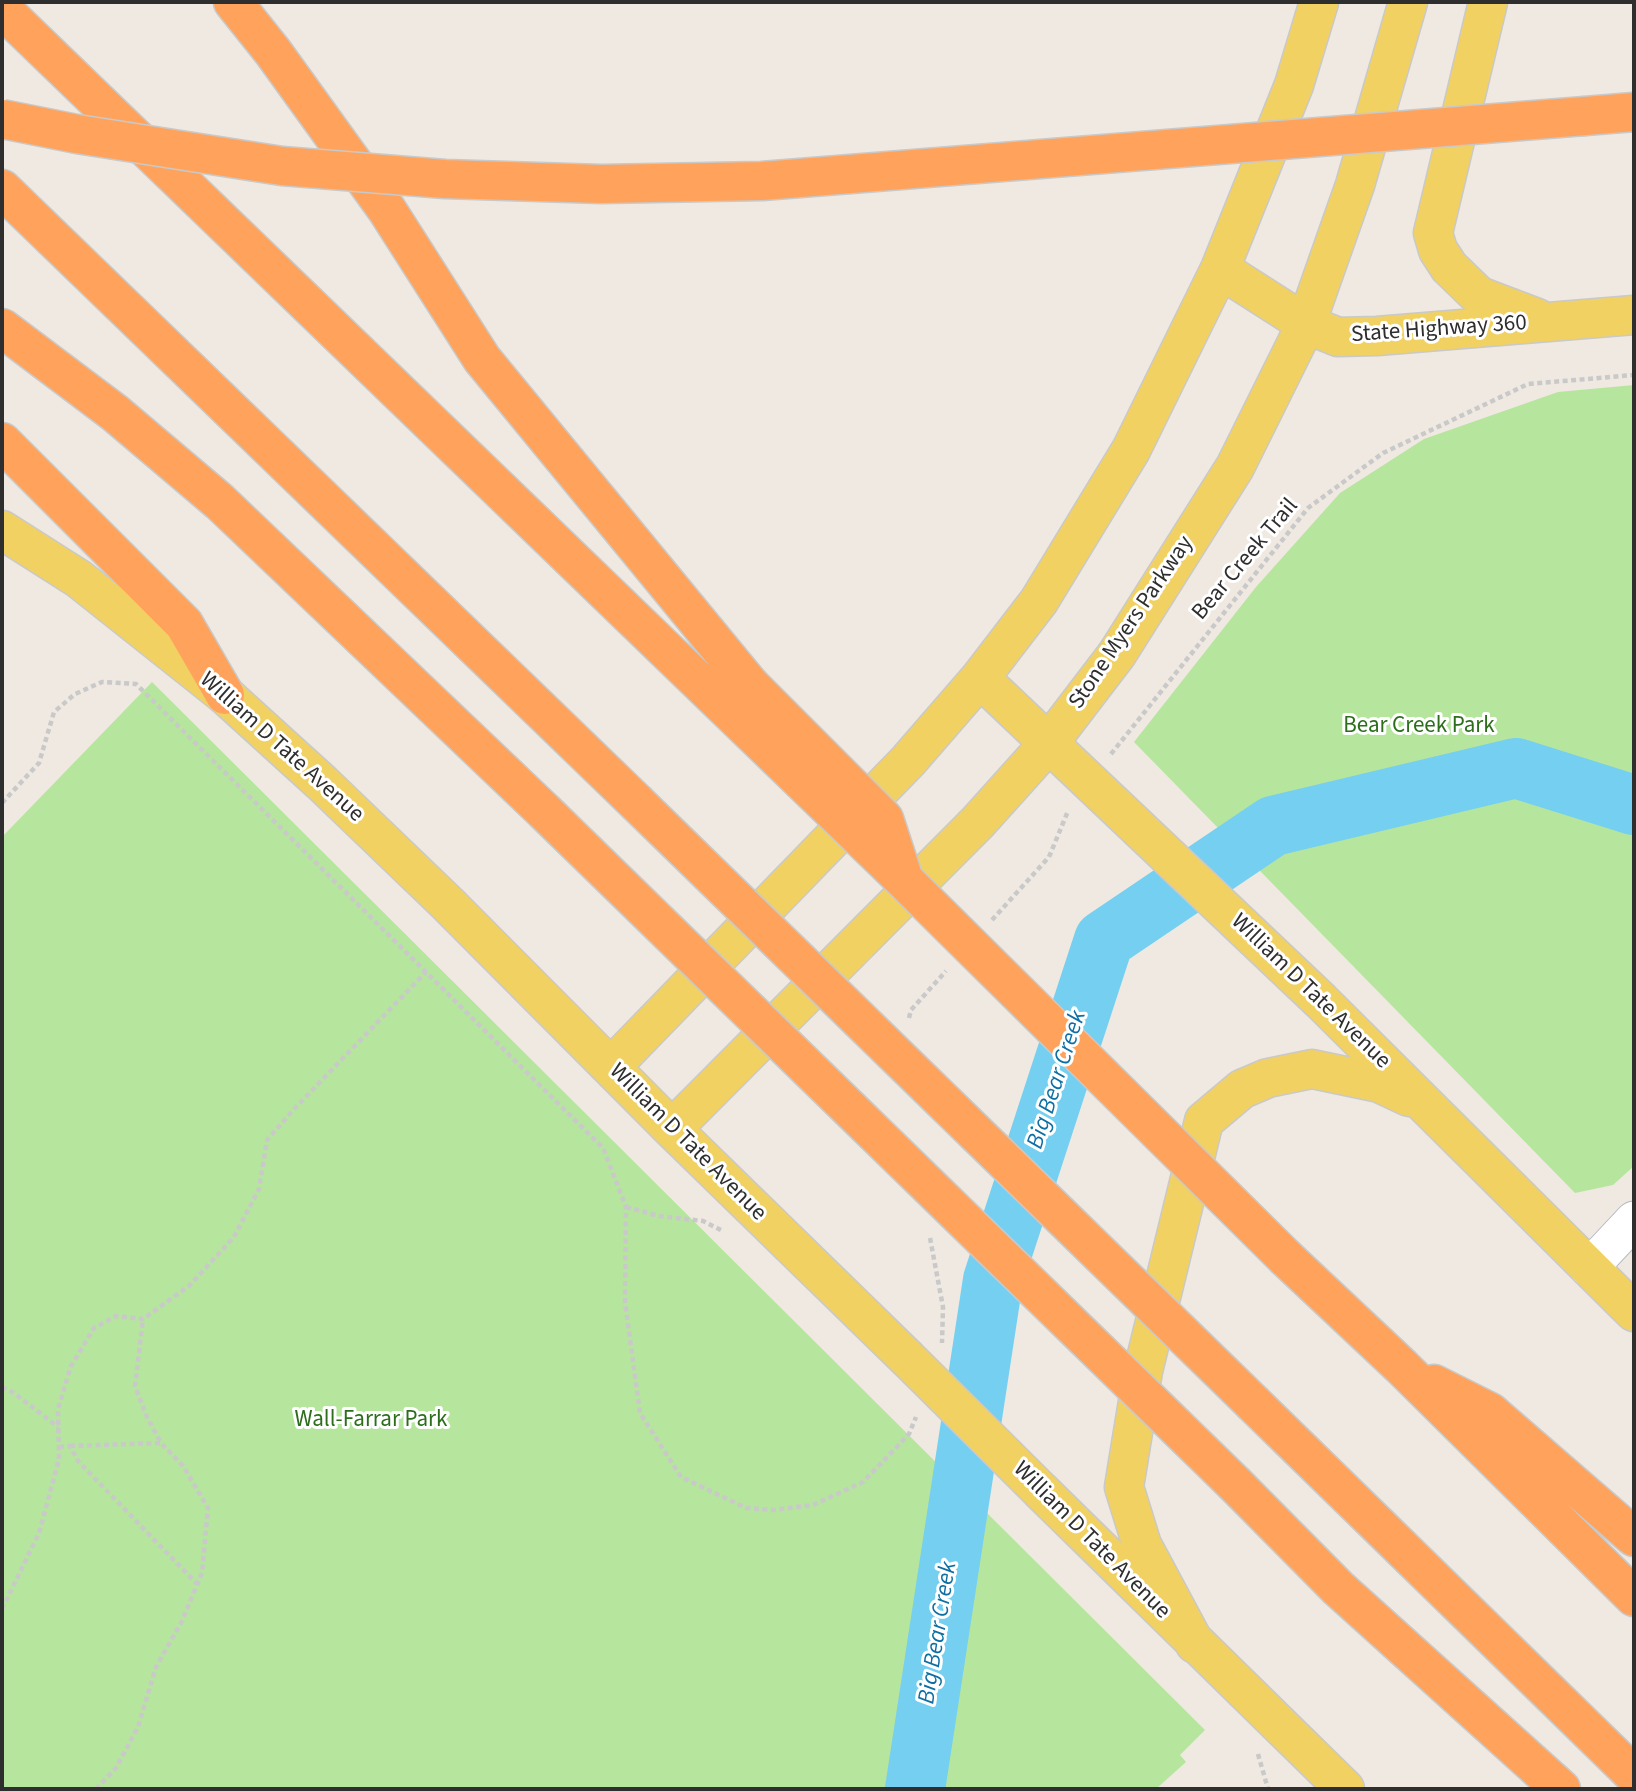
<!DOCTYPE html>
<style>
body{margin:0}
#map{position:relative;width:1636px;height:1791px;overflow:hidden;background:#efe9e1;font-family:"Source Sans 3",sans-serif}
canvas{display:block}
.frame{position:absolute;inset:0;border:4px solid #2e2e2e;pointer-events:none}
</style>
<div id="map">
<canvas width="1636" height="1791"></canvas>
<div class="frame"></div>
</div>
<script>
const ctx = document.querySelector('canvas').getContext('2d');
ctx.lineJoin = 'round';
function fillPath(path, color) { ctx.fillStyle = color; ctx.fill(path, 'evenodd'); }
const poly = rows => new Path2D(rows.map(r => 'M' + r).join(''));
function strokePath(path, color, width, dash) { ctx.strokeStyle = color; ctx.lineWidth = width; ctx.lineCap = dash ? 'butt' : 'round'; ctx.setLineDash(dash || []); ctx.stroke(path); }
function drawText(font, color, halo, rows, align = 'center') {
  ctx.font = font + ' "Source Sans 3",sans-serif'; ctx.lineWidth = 6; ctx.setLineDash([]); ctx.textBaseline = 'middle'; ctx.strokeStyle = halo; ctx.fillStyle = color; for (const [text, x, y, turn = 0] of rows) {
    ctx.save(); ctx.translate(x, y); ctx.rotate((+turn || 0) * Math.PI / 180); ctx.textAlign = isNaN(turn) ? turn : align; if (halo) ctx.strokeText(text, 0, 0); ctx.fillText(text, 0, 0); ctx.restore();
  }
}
const green = poly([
 [1634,385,1634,1166,1613,1185,1575,1193,1134,742,1256,587,1340,493,1424,439,1558,392],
 [152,682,1205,1730,1180,1755,1186,1762,1156,1789,2,1789,2,837]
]);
const river = poly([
 [915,1789,993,1280,1104,940,1273,826,1516,768,1634,805]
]);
const path = poly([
 [1111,754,1308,508,1383,453,1528,384,1634,375],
 [2,803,39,763,54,712,75,694,102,682,136,684,603,1148,626,1207,625,1302,640,1413,681,1477,746,1508,773,1510,813,1505,863,1482,909,1434,916,1417],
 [992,920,1049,857,1068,811],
 [909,1018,911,1010,946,971],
 [626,1207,659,1216,703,1221,723,1231],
 [930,1238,943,1307,942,1343],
 [2,1387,14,1393,58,1427],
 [70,1446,161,1443,147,1417,135,1386,143,1319],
 [59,1447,70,1446,78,1461,197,1584],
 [2,1609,39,1533,59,1459,58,1409,71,1366,94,1328,116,1316,143,1319,189,1286,234,1237,259,1189,267,1140,294,1109,426,972],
 [1258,1754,1268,1789],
 [96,1789,116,1768,138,1727,156,1667,181,1623,202,1573,208,1508,183,1466,161,1443]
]);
const minor = poly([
 [1589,1268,1634,1220]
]);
const major = poly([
 [1488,2,1433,233,1438,250,1449,267,1479,296,1537,318],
 [1220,269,1306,324,1338,337,1377,336,1634,315],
 [2,530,79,579,225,695,322,783,448,904,672,1129,906,1357],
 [980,678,1321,1001,1634,1312],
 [611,1067,908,761,980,678,1039,601,1131,450,1220,269,1294,85,1319,2],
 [672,1129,978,822,1049,743,1117,654,1235,467,1306,324,1355,185,1408,2],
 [1042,1492,1345,1789],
 [1195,1644,1142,1545,1124,1487,1143,1371,1204,1121,1242,1089,1268,1078,1312,1069,1379,1083,1409,1097]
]);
const highway = poly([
 [233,2,273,52,387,210,482,359,750,685],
 [2,9,725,707],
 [1585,116,1634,112],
 [2,189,636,802],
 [2,328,115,413,220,502,544,811],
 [2,442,184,624,225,695],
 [1286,1258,1402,1367,1634,1597],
 [1434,1384,1490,1412,1634,1537],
 [1254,1404,1634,1775],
 [1236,1485,1338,1588,1561,1789]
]);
const majorBridge = poly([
 [906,1357,1042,1492]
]);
const highwayBridge = poly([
 [2,119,77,134,282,166,445,179,601,184,762,181,1585,116],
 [750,685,884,819,902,874],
 [725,707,904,880,1286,1258],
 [636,802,1254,1404],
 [544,811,1236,1485]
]);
const streetNames = [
 ["State Highway 360",1439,330,-4],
 ["Bear Creek Trail",1246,560,-50],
 ["Stone Myers Parkway",1132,623,-56],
 ["William D Tate Avenue",281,748,42],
 ["William D Tate Avenue",1310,992,44],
 ["William D Tate Avenue",687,1143,45],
 ["William D Tate Avenue",1091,1541,45]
];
const parkNames = [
 ["Bear Creek Park",1419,727],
 ["Wall-Farrar Park",371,1421]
];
const waterNames = [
 ["Big Bear Creek",1058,1080,-72],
 ["Big Bear Creek",939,1633,-81]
];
fillPath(green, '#b6e59e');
strokePath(river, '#75cff0', 60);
strokePath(minor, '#b4b7c1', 39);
strokePath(major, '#c9c9c9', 41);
strokePath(highway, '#c9c9c9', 41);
strokePath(path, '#c9c9c9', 4.5, [5, 3.5]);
strokePath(minor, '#fff', 37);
strokePath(major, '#f2d163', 38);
strokePath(highway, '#ffa35c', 38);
strokePath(majorBridge, '#c9c9c9', 41, []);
strokePath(highwayBridge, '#c9c9c9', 41, []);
strokePath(majorBridge, '#f2d163', 38);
strokePath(highwayBridge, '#ffa35c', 38);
drawText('23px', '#2e2e2e', '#fff', streetNames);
drawText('23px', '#2c6e1b', '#fff', parkNames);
drawText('italic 24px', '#0d6fa3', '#fff', waterNames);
</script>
